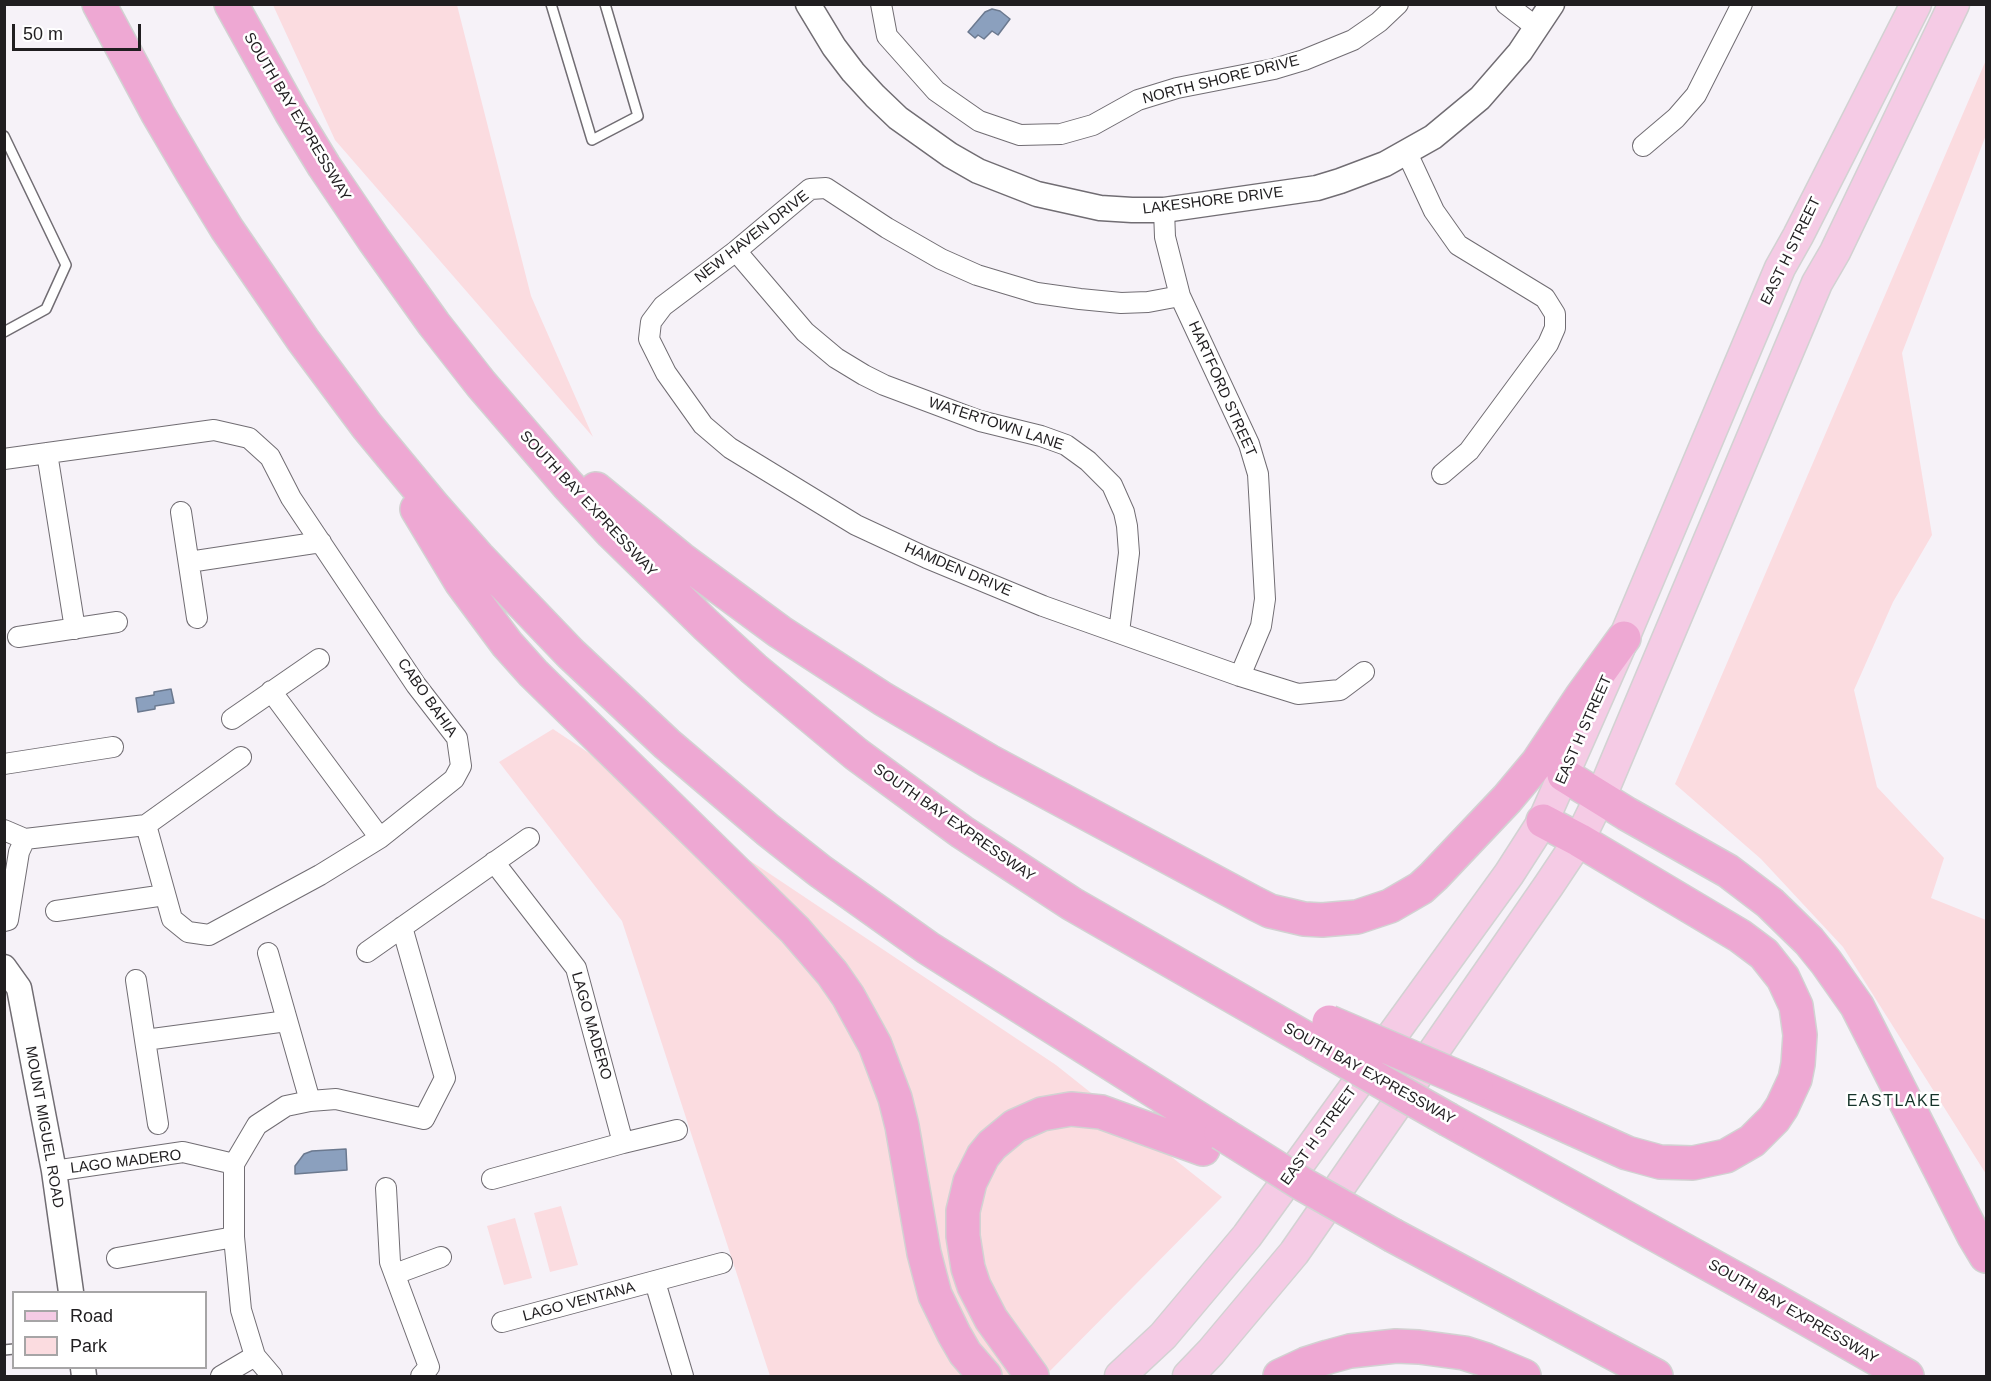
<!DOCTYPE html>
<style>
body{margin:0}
#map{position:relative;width:1991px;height:1381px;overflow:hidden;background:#f6f2f8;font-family:Arial,sans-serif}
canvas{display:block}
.frame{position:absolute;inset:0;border:6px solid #201e20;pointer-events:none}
.legend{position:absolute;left:12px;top:1291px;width:195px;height:78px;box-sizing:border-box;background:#fff;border:2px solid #a6a5a6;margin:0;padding:8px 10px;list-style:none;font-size:18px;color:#201e20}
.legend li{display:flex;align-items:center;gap:12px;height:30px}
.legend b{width:30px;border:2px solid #a6a5a6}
.scale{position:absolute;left:12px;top:24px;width:129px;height:27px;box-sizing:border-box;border:3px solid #201e20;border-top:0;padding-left:8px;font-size:18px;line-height:21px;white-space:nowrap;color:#201e20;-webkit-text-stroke:4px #fff;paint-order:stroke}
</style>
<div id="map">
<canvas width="1991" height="1381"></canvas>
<div class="frame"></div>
<ul class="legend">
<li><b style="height:8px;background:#f5cbe5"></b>Road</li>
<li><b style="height:16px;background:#fbdce0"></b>Park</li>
</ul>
<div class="scale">50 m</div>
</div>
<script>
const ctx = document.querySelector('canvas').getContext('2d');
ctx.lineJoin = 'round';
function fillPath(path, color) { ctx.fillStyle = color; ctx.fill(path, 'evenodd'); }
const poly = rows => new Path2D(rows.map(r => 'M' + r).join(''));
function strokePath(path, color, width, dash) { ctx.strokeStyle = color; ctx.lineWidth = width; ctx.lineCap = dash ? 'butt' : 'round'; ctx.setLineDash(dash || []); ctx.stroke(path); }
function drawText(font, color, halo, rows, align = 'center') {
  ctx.font = font + ' Arial,sans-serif'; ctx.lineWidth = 5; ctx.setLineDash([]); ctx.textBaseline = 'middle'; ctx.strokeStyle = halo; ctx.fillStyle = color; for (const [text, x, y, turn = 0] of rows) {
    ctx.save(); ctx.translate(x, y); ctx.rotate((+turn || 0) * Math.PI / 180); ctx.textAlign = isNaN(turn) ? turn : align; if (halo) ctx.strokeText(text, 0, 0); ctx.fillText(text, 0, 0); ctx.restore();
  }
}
const green = poly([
 [273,5,457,5,531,296,593,437,335,140],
 [1986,60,1986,135,1902,353,1932,535,1893,602,1854,690,1877,787,1944,858,1931,898,1986,920,1986,1174,1843,947,1761,859,1675,784],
 [553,729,1056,1065,1222,1197,1045,1376,770,1376,622,921,499,762],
 [561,1206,578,1265,550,1272,534,1213],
 [515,1218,532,1278,504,1285,487,1226]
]);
const water = poly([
 [992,9,1000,11,1010,19,998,35,992,31,984,39,978,35,975,38,968,32,985,12,992,9],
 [171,689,174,703,155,706,155,709,138,712,136,698,154,695,154,692,171,689],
 [346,1149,347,1170,295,1174,295,1166,304,1154,312,1151,346,1149]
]);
const service = poly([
 [551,4,592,140,638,116,605,4],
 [4,136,66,265,46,309,4,332],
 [4,1350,14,1349]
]);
const minor = poly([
 [881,4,887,36,936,91,979,121,1020,135,1061,134,1093,125,1138,100,1177,88,1274,69,1304,60,1353,40,1379,22,1398,4],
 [1506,4,1536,27],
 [1643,146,1676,118,1696,95,1742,4],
 [1407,153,1434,211,1458,245,1545,298,1555,314,1555,328,1548,344,1469,451,1442,474],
 [1164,210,1165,237,1180,296,1249,444,1258,474,1265,599,1261,626,1240,676],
 [736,251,805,332,836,358,864,375,884,385,980,421,1041,436,1066,445,1088,461,1112,485,1124,512,1127,526,1129,553,1119,632],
 [1180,296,1148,302,1121,303,1080,299,1037,293,977,275,941,259,887,228,826,188,810,189,736,251,663,306,651,322,649,339,666,373,703,425,730,448,856,525,927,558,1043,606,1240,676,1298,694,1340,690,1364,672],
 [47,453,75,629],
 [4,459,214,430,249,438,270,457,291,498,416,685,457,738,461,766,454,779,380,838,320,875,209,935,188,932,172,919,146,825],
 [181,512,197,618],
 [189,562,321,542],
 [18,637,117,622],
 [271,691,380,838],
 [232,719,319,659],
 [4,764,113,747],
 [4,830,25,839,146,825,241,757],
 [494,862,576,968,623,1143,677,1130],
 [56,911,165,895],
 [4,921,8,920,19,852,25,839],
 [367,952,529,838],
 [268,953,310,1101],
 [136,980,145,1040],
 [158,1124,145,1040,287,1021],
 [54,1171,183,1152,234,1164],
 [492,1179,623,1143],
 [386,1188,390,1262,429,1367,421,1376],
 [117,1258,234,1237],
 [395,1274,441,1257],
 [655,1282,683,1376],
 [502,1322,722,1263],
 [221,1376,255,1356],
 [272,1376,255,1356,241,1310,234,1237,234,1164,257,1125,286,1106,310,1101,336,1099,424,1119,445,1078,402,927]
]);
const tertiary = poly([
 [808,4,834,47,853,72,875,96,898,118,950,155,978,171,1037,194,1100,208,1132,210,1164,210,1317,188,1340,181,1385,164,1433,137,1480,98,1520,52,1552,4],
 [4,967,19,988,54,1171,71,1292],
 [83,1368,84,1376]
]);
const primary = poly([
 [1120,1376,1163,1336,1247,1236,1509,874,1543,821,1624,638,1780,268,1798,236,1916,4],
 [1188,1376,1211,1352,1294,1253,1549,885,1579,840,1604,789,1817,283,1835,252,1954,4]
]);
const motorway = poly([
 [99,4,158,114,192,172,227,229,303,340,367,426,434,507,478,557,570,653,667,744,768,830,820,871,928,948,1221,1133],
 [231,4,291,112,324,166,374,240,434,324,481,384,567,484,612,533,706,625,754,669,856,754,962,832,1072,904,1314,1043],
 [596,489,681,559,780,632,883,699,989,761,1254,903,1270,911,1304,919,1322,920,1357,917,1390,906,1421,888,1434,876,1507,799,1538,762,1582,696,1624,638],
 [417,509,461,582,507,644,533,673,795,930,832,973,848,996,875,1045,895,1098,902,1126,924,1253,935,1295,954,1334,965,1353,985,1376],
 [1564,775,1627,814,1728,871,1770,903,1809,941,1826,962,1857,1006,1974,1236,1986,1256],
 [1476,1085,1627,1153,1660,1162,1693,1163,1726,1156,1752,1141,1774,1119,1782,1107,1795,1079,1798,1064,1800,1035,1796,1006,1783,978,1764,954,1740,936,1579,840,1543,821],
 [1449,1120,1772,1299,1907,1376],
 [1394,1236,1656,1376],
 [1032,1376,991,1319,974,1286,968,1268,963,1236,963,1211,970,1182,983,1156,992,1145,1015,1126,1042,1114,1071,1109,1101,1112,1203,1149],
 [1280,1376,1306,1364,1328,1357,1350,1351,1396,1346,1419,1347,1464,1353,1486,1360,1524,1376]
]);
const motorwayBridge = poly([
 [1329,1022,1476,1085],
 [1314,1043,1449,1120],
 [1221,1133,1304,1185,1394,1236]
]);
const streetNames = [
 ["NORTH SHORE DRIVE",1221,80,-14],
 ["SOUTH BAY EXPRESSWAY",297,117,59],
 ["LAKESHORE DRIVE",1213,201,-7],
 ["NEW HAVEN DRIVE",752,237,-38],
 ["EAST H STREET",1791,251,-64],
 ["HARTFORD STREET",1222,389,66],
 ["WATERTOWN LANE",996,424,18],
 ["SOUTH BAY EXPRESSWAY",588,504,47],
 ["HAMDEN DRIVE",958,570,23],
 ["CABO BAHIA",427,698,55],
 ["EAST H STREET",1584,730,-66],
 ["SOUTH BAY EXPRESSWAY",954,823,35],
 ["LAGO MADERO",591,1026,74],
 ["SOUTH BAY EXPRESSWAY",1369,1074,29],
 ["MOUNT MIGUEL ROAD",44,1127,80],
 ["EAST H STREET",1319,1136,-54],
 ["LAGO MADERO",126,1162,-7],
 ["LAGO VENTANA",579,1302,-15],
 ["SOUTH BAY EXPRESSWAY",1793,1312,30]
];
const neighbourhoodNames = [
 ["EASTLAKE",1894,1102]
];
fillPath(green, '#fbdce0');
fillPath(water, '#8ba0be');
strokePath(water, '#6b798f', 1.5);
strokePath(service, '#716d73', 12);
strokePath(minor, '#716d73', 22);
strokePath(tertiary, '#716d73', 27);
strokePath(primary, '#d2d2d2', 33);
strokePath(motorway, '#d2d2d2', 36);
strokePath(service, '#fff', 9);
strokePath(minor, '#fff', 20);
strokePath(tertiary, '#fff', 24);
strokePath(primary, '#f5cbe5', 30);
strokePath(motorway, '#eea8d3', 33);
strokePath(motorwayBridge, '#d2d2d2', 36, []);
strokePath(motorwayBridge, '#eea8d3', 33);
drawText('15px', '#201e20', '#fff', streetNames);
ctx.letterSpacing = '1.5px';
drawText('16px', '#15332a', '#fff', neighbourhoodNames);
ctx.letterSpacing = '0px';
</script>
